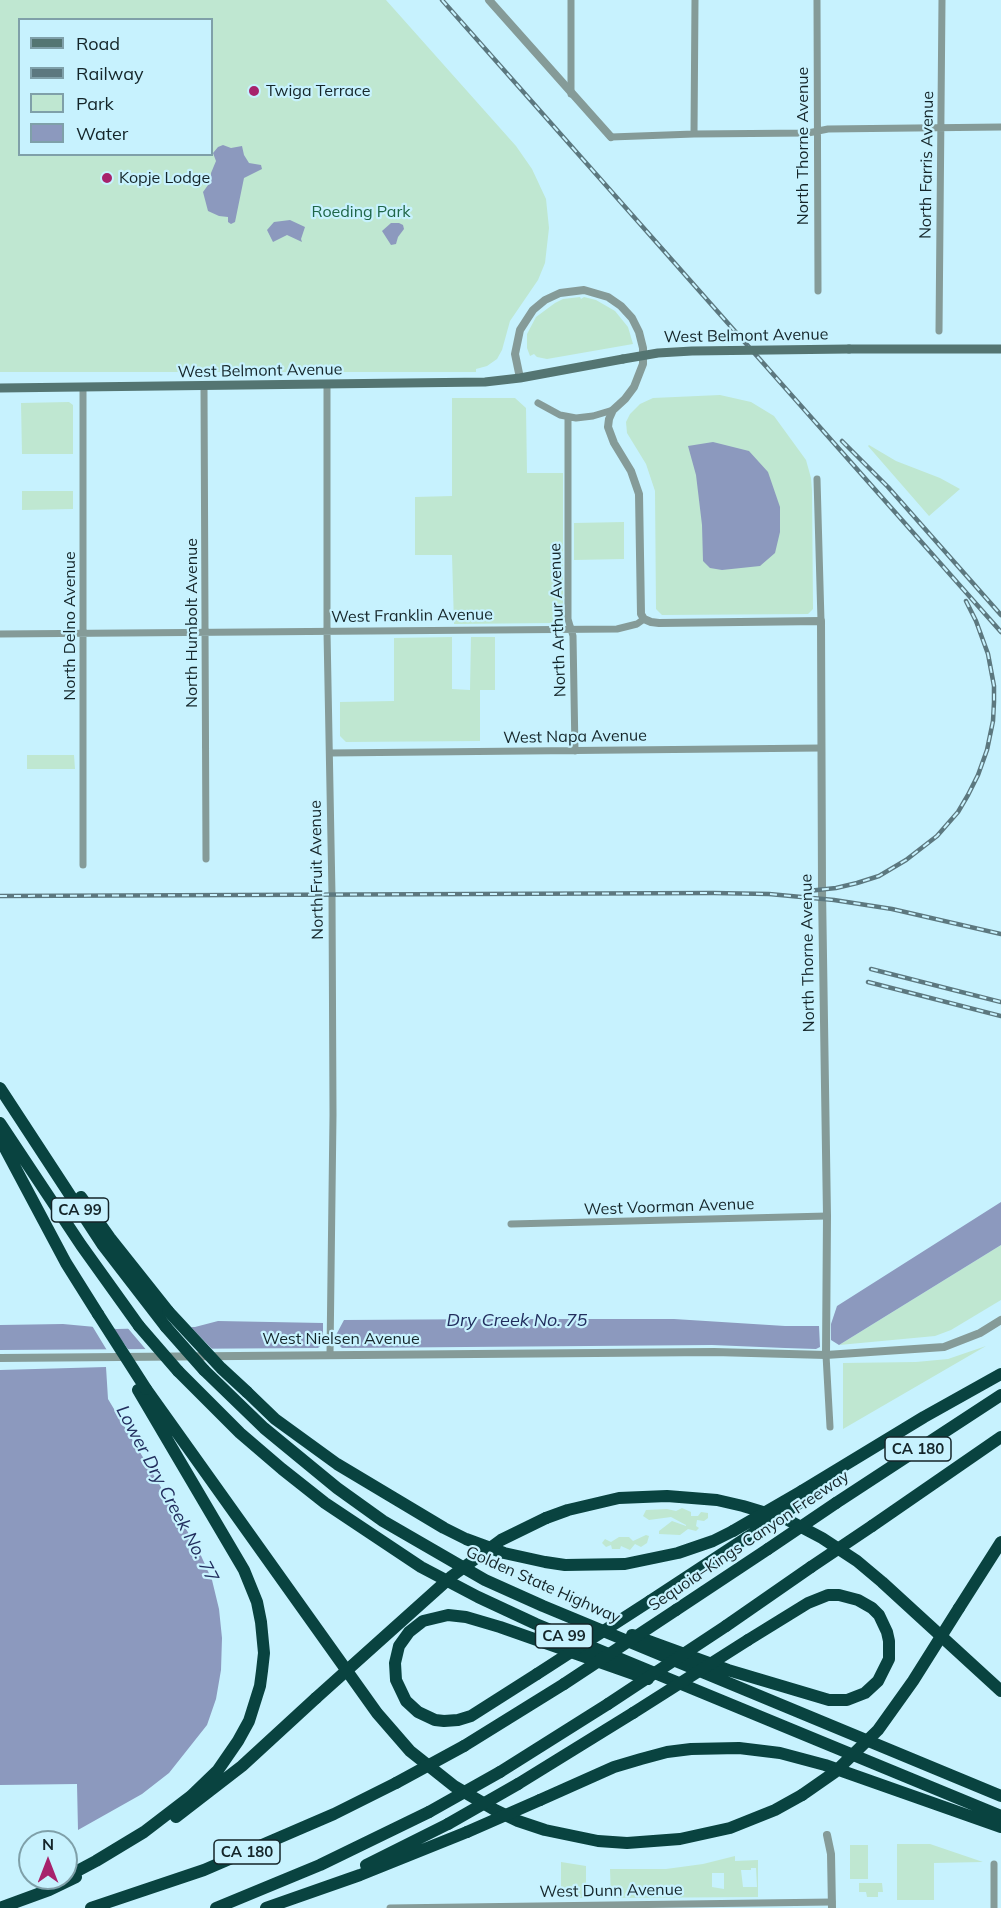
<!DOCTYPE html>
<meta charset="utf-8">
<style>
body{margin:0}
#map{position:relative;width:1001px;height:1908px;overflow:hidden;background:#c7f2fe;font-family:Mulish,sans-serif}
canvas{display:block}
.legend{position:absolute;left:18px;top:18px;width:195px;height:138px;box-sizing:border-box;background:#c7f2fe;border:2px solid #7fa0a9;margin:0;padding:8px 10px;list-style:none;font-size:18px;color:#142529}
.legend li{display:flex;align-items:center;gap:12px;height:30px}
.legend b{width:30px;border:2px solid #7fa0a9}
.north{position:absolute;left:18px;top:1830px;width:60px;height:60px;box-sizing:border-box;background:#c7f2fe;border:2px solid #7fa0a9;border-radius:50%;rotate:0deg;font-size:16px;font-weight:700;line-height:24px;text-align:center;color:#142529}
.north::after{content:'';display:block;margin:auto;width:21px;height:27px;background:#a7226c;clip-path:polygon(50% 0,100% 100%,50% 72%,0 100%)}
</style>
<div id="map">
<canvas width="1001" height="1908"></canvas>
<ul class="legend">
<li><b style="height:8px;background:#547572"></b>Road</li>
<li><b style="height:8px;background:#5c787f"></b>Railway</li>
<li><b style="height:16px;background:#bfe7d1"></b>Park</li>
<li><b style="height:16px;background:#8c99be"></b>Water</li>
</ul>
<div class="north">N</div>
</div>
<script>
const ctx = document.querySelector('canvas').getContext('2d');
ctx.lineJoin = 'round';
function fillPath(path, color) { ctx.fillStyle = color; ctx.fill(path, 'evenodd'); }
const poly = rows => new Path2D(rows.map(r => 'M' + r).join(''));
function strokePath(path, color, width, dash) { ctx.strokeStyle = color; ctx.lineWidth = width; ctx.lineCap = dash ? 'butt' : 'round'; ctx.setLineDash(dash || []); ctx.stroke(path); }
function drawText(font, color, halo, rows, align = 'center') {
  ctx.font = font + ' Mulish,sans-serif'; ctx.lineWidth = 4.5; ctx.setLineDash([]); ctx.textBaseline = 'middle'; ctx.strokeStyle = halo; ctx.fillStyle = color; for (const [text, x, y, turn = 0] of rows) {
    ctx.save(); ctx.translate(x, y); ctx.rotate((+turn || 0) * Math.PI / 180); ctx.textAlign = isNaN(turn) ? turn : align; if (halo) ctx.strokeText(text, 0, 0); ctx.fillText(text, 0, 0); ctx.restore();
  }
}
const green = poly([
 [0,0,386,0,516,146,532,169,546,199,549,228,545,263,538,280,510,321,502,350,497,359,487,366,476,369,476,372,0,372],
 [20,20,212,20,212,154,20,154],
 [580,297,581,299,584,297,596,300,615,311,628,327,633,344,547,359,537,357,534,354,530,356,527,348,527,334,536,317,555,303,563,299],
 [720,395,751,402,774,416,806,460,811,478,812,491,813,609,808,614,662,615,656,609,655,491,646,464,627,433,626,422,630,414,640,404,653,398],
 [452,398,515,398,526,408,527,473,563,473,563,607,559,618,551,623,454,624,452,555,415,555,415,497,452,496],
 [69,402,73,405,73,454,22,454,21,403],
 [869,445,896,461,940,478,960,489,929,516,868,446],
 [22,491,73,491,73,509,22,510],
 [624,522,624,559,574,560,574,523],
 [452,637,452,689,470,690,471,637,495,637,495,690,480,690,480,741,346,742,340,736,340,702,394,701,394,638],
 [27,755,74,755,75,769,27,769],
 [1001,1245,1001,1300,951,1330,935,1336,839,1345],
 [986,1346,843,1429,843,1363,916,1362,948,1359],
 [682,1508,691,1512,691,1516,698,1516,701,1512,708,1513,708,1518,704,1521,697,1520,696,1526,699,1528,696,1531,688,1529,680,1535,659,1534,659,1531,672,1521,686,1526,686,1525,671,1517,649,1520,643,1516,646,1510,667,1509,676,1511],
 [646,1535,649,1536,647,1543,641,1547,635,1544,630,1550,621,1546,620,1549,612,1549,611,1545,606,1547,602,1543,605,1539,611,1542,619,1537,629,1537,633,1541],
 [897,1844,930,1844,983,1862,934,1863,934,1900,897,1900],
 [850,1845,868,1845,868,1879,850,1879],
 [735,1856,735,1861,758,1860,758,1897,611,1898,610,1869,666,1869,703,1864],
 [751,1868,756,1868,757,1887,743,1887,741,1870,751,1870],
 [712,1873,724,1873,724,1889,712,1887],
 [561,1862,586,1866,586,1898,561,1898],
 [859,1883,882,1883,883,1892,878,1892,878,1897,867,1897,866,1892,859,1892]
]);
const water = poly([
 [223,145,231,148,242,146,244,155,249,163,261,165,262,169,244,178,235,222,231,224,228,222,228,217,219,216,208,211,203,192,211,181,211,173,216,161,213,153,218,147],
 [290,220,305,227,301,239,302,242,287,235,273,242,267,230,274,222],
 [391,223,399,223,403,225,404,229,398,237,396,244,391,245,382,231],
 [713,442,749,451,768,472,780,507,780,532,775,553,760,566,722,570,710,568,703,561,702,525,696,475,688,446],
 [1001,1202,1001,1245,839,1345,831,1340,831,1324,837,1306],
 [500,1319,674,1319,785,1326,819,1326,820,1347,816,1349,785,1348,712,1345,342,1348,337,1343,336,1335,344,1320],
 [218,1321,323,1323,323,1343,318,1348,0,1350,0,1325,63,1324,117,1329,195,1327],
 [106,1367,108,1399,198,1549,212,1580,219,1609,222,1638,221,1670,216,1699,207,1725,169,1773,142,1794,78,1830,77,1784,0,1785,0,1370]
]);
const pier = poly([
 [91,1324,111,1325,130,1352,108,1352],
 [188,1324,214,1351,148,1352,126,1326]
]);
const minor = poly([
 [571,0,571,94],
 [817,0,818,291],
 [694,134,695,0],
 [611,137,694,134,808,133,828,129,1001,127],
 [939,331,942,0],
 [327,385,327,632,332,894,333,1115,330,1354],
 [204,386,206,859],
 [83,388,83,865],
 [538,403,560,415,576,418,593,416,613,410],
 [568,417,568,619,573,636,575,751],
 [817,479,821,621],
 [0,634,617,629,637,624,644,619],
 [330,753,821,748],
 [511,1224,827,1216],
 [826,1355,830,1427],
 [994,1864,994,1908],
 [390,1908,832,1902]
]);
const tertiary = poly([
 [489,0,611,137],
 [520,378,515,354,520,330,533,310,545,300,560,293,584,290,608,297,621,306,632,318,639,332,643,348,643,364,634,387,625,399,613,410,609,419,608,427,614,443,631,471,639,494,641,614,644,619,651,622,659,623,821,621,822,891,827,1216,826,1355],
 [0,1358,714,1352,826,1355,944,1347,980,1333,1001,1320],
 [827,1835,831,1854,832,1908]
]);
const secondary = poly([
 [849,349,1001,349],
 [0,388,485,382,520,378,623,359]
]);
const motorway = poly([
 [0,1088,102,1244,166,1327],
 [0,1123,81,1245,139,1326],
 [0,1139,66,1263,98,1314],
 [81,1197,110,1238,168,1311],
 [204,1370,264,1428,337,1488,383,1521,485,1580,543,1606,1001,1796],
 [178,1371,240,1433,282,1469,325,1503,421,1567,478,1597,536,1624,1001,1816],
 [146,1389,377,1713,410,1751,454,1786,495,1810,518,1821,545,1830,598,1841,627,1843,680,1839,730,1828,775,1810,802,1795],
 [247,1392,275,1419,337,1464,444,1528,466,1539,504,1553,545,1562,565,1565,625,1564,678,1553,713,1541,733,1531],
 [802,1491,924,1417,1001,1374],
 [836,1503,1001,1395],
 [546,1518,568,1510,619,1498,667,1496,717,1500,743,1506,786,1519,822,1538,857,1561,882,1582,1001,1691],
 [872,1526,1001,1437],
 [650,1601,746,1538],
 [959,1608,1001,1542],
 [676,1610,768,1549],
 [726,1626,811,1567],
 [632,1635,728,1670,829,1700,847,1700,865,1693,878,1681,889,1659,889,1641,887,1632,879,1615,872,1608,858,1600,839,1595,828,1595,808,1603,748,1640],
 [537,1674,471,1716,458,1720,444,1721,435,1720,418,1712,406,1701,396,1680,395,1663,399,1646,409,1632,423,1621,448,1615,466,1617,500,1627,648,1679],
 [464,1746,564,1684],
 [500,1772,608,1704],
 [518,1784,633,1713],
 [540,1800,614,1767,641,1759,667,1752,691,1749,739,1748,780,1753,825,1765,1001,1827],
 [176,1817,242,1766,316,1698],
 [366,1865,448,1824],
 [66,1877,96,1861,144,1832,191,1796,218,1770,238,1741,249,1721,260,1686,262,1671,264,1653,261,1622,257,1602,244,1570,138,1390],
 [0,1908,49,1890,76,1877],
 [91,1908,204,1870,334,1814,396,1783],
 [216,1908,320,1865,429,1812],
 [266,1908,360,1875,467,1832]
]);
const rail = poly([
 [442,0,1001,632],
 [842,441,888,487,1001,615],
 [808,891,836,888,857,883,879,876,906,860,937,836,958,812,968,795,978,775,987,750,993,721,994,702,994,686,988,654,976,621,966,601],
 [0,896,713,893,769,894,834,900,892,909,1001,934],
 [871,969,1001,1002],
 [868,982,1001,1016]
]);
const secondaryBridge = poly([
 [623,359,658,353,692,351,849,349]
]);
const motorwayBridge = poly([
 [168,1311,221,1368,247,1392],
 [98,1314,146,1389],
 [139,1326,178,1371],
 [166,1327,204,1370],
 [733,1531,802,1491],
 [746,1538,813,1494],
 [768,1549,836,1503],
 [811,1567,872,1526],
 [537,1674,650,1601],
 [564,1684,676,1610],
 [316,1698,452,1576,501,1540,546,1518],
 [608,1704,726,1626],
 [633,1713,748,1640],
 [396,1783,464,1746],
 [802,1795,835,1772,878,1730,913,1681,959,1608],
 [429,1812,500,1772],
 [448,1824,518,1784],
 [467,1832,540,1800]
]);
const markers = [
 [254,91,6,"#a7226c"],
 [107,178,6,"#a7226c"]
];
const shields = [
 [80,1210,57],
 [918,1449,66],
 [564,1636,57],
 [247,1852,66]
];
const shieldNames = [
 ["CA 99",80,1210],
 ["CA 180",918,1449],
 ["CA 99",564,1636],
 ["CA 180",247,1852]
];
const poiNames = [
 ["Twiga Terrace",266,91],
 ["Kopje Lodge",119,178]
];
const streetNames = [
 ["North Thorne Avenue",803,146,-90],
 ["North Farris Avenue",927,165,-89],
 ["West Belmont Avenue",746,336,-1],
 ["West Belmont Avenue",260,371,-1],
 ["West Franklin Avenue",412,616,-1],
 ["North Arthur Avenue",558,620,-92],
 ["North Humbolt Avenue",192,623,-90],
 ["North Delno Avenue",70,626,-90],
 ["West Napa Avenue",575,737,-1],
 ["North Fruit Avenue",317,870,-91],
 ["North Thorne Avenue",808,953,-91],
 ["West Voorman Avenue",669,1207,-2],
 ["West Nielsen Avenue",341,1339],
 ["Sequoia–Kings Canyon Freeway",749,1541,-34],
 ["Golden State Highway",543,1585,24],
 ["West Dunn Avenue",611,1891,-1]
];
const parkNames = [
 ["Roeding Park",361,212]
];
const waterNames = [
 ["Dry Creek No. 75",517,1321],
 ["Lower Dry Creek No. 77",167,1494,62]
];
fillPath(green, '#bfe7d1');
fillPath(water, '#8c99be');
fillPath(pier, '#c7f2fe');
strokePath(minor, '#859b98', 7);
strokePath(tertiary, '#859b98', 8);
strokePath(secondary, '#547572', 9);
strokePath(motorway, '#094340', 12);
strokePath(rail, '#5c787f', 4.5);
strokePath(rail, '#c7f2fe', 2, [7]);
strokePath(secondaryBridge, '#547572', 9);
strokePath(motorwayBridge, '#094340', 12);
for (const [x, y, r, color] of markers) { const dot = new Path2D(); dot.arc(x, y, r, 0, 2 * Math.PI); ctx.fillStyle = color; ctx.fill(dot); strokePath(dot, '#c7f2fe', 2); }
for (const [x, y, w] of shields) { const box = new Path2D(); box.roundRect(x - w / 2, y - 12, w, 24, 4.5); ctx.fillStyle = '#c7f2fe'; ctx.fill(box); strokePath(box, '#142529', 1.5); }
drawText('bold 15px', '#142529', null, shieldNames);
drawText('16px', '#142529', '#c7f2fe', poiNames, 'left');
drawText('16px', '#142529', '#c7f2fe', streetNames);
drawText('16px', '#1f6648', '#c7f2fe', parkNames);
drawText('italic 18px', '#222e5e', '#c7f2fe', waterNames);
</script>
